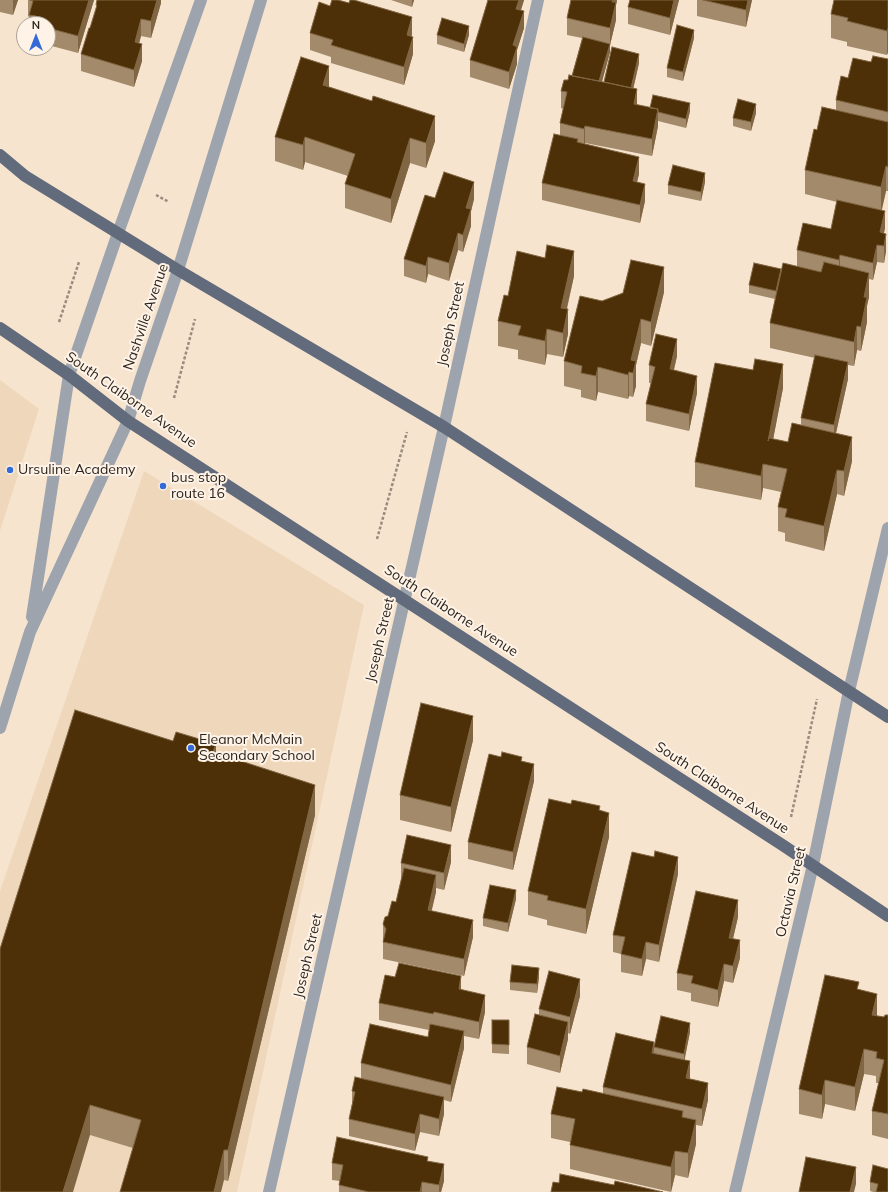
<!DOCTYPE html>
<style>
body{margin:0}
#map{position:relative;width:888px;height:1192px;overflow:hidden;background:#f7e4cf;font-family:Mulish,sans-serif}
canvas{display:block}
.north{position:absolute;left:16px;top:16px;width:40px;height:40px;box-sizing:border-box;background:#fef3e6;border:1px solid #aaa196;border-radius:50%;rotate:0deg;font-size:11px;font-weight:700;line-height:16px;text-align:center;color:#2c251e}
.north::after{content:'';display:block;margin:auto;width:14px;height:18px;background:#356ad9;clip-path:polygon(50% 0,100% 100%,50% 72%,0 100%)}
</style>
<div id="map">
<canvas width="888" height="1192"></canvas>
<div class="north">N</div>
</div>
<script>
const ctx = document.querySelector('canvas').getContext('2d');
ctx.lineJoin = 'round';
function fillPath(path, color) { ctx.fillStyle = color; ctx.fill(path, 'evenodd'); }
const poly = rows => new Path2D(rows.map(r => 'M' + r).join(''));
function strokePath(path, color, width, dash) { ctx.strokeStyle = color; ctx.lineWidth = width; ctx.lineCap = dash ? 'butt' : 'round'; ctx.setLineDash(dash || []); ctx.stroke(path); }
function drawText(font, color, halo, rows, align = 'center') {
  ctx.font = font + ' Mulish,sans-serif'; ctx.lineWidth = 4; ctx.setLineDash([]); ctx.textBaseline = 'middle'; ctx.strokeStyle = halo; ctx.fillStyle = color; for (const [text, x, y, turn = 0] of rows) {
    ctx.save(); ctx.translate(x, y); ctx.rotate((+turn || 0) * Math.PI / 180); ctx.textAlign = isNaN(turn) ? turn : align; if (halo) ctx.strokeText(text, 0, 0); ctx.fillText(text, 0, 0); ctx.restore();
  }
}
const built = poly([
 [0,380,39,409,0,531],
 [144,471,364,605,237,1192,0,1192,0,891]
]);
const path = poly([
 [156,195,169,202],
 [59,322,79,262],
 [174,398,195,319],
 [377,539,407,432],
 [791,817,817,699]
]);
const street = poly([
 [32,617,69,375,118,233,201,0],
 [0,728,30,632,128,421,140,381,178,270,261,0],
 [269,1192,444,427,538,0],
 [735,1192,813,865,849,691,888,528]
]);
const primary = poly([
 [0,155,25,176,178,270,444,427,888,717],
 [0,328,69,375,128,421,784,846,888,916]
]);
const wall = poly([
 [0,0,18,0,13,15,0,12],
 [28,0,94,0,78,53,48,45,48,24,29,24,29,17,28,16],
 [161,0,161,3,151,38,141,36,139,43,142,61,134,87,81,71,81,54,90,28,96,10,96,5],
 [391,0,414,0,412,7],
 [488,0,524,0,521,10,524,28,517,50,517,64,509,89,470,77,470,60],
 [571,0,617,0,616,5,616,20,610,45,610,52,602,82,604,82,639,63,633,89,637,105,650,108,690,111,686,128,658,121,658,126,652,156,585,143,585,144,639,174,637,182,645,201,640,223,542,200,542,183,560,135,560,123,563,109,561,108,561,91,572,76,582,38,567,35,567,18],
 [630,0,679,0,670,35,628,24,628,7],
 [697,0,752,0,746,27,697,16],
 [888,0,888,52,887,55,847,46,847,42,831,38,831,14],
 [310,33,412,34,412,36,413,54,404,85,331,63,331,57,310,50],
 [437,35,469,35,464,52,437,44],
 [694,38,683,81,667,77,667,68],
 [888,59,888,191,886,191,882,210,885,228,884,233,886,251,884,263,877,262,873,280,869,279,869,297,867,306,867,322,861,351,857,350,854,366,848,365,848,379,836,433,852,461,844,496,837,494,824,551,785,541,785,533,778,531,778,507,781,492,763,488,761,500,695,487,695,462,783,388,773,439,788,442,801,425,801,418,815,358,770,348,770,323,775,299,749,293,749,285,781,274,797,266,797,250,831,229,837,202,805,194,805,170,817,130,836,110,836,100,848,78,871,62],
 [329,87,435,141,426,168,410,163,391,223,345,208,345,184,348,176,305,162,303,170,275,161,275,137],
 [756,113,751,131,733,126,733,118],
 [705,182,701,201,668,194,668,185],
 [435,198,474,199,471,211,471,226,463,252,458,250,449,281,428,274,426,283,404,276,404,259],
 [574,276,567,309,568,334,563,357,547,354,545,365,518,359,518,350,498,346,498,321,508,296],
 [664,292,651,346,641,343,636,365,636,386,633,397,629,396,628,399,598,392,596,401,581,397,581,390,564,386,564,361,602,301],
 [677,356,674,370,697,393,689,431,646,421,646,404,651,383,649,383,649,365],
 [473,740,451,832,400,820,400,795],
 [173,741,216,753,315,815,228,1181,224,1180,133,1148,90,1135,0,1192],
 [501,757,522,761,534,781,513,870,468,859,468,842],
 [600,810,609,837,586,934,547,925,547,920,528,915,528,891],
 [451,862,444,890,436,888,436,892,431,911,473,937,464,976,383,959,383,924,388,916,396,902,401,880,401,863],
 [678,874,659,962,646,959,642,976,621,972,621,954,613,952,613,935],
 [516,899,508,932,483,926,483,918],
 [738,917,733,939,740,958,733,983,724,981,718,1007,691,1001,691,993,677,990,677,973],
 [539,977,537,993,510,990,510,982],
 [859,989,877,1016,884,1017,888,1015,888,1139,872,1135,872,1111,879,1083,876,1083,876,1076,864,1074,855,1111,825,1104,822,1119,799,1114,799,1089],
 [461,990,485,1012,479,1039,464,1036,464,1048,451,1102,444,1100,444,1114,439,1136,420,1132,415,1151,349,1136,349,1119,352,1104,352,1091,361,1078,361,1063,428,1037,429,1030,379,1020,379,1003],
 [580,996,570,1034,568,1033,568,1039,560,1073,527,1064,527,1047,539,1014,539,1009],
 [492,1020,509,1029,509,1054,492,1053],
 [690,1032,684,1060,690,1079,708,1100,702,1126,696,1125,696,1144,688,1178,675,1175,671,1192,570,1169,570,1142,551,1138,551,1114,582,1092,603,1094,603,1087,654,1045],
 [428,1161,444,1181,441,1192,339,1192,339,1185,340,1181,332,1180,332,1163],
 [888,1169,888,1192,873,1192,870,1191,870,1182]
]);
const shadedWall = poly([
 [13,0,18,0,13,15],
 [89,0,94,0,78,53,78,36],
 [157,0,161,0,161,3,151,38,151,21],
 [412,0,414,0,412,7],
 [519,0,524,0,516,26,516,9],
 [613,0,617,0,616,5,616,20,610,45,610,52,599,92,599,83,610,44,610,28],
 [674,0,679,0,670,35,670,18],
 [748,0,752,0,746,27,746,10],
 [524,11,524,28,517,50,517,64,509,89,509,72,513,45],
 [412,17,412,34,407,52,407,35],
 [141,19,141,36,135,59,135,42],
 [469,26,469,35,464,52,464,44],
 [888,28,888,52,887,55,887,31],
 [694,30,694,38,683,81,683,72],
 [413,37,413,54,404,85,404,67],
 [142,44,142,61,134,87,134,70],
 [639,54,639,63,631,99,631,90],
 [329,66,329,90,323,85],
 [637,89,637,107,634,104],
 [690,103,690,111,686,128,686,119],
 [756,104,756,113,751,131,751,122],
 [658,109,658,126,652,156,652,139],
 [435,116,435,141,426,168,426,143],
 [585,126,585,143,584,146,584,129],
 [305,137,305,162,303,170,303,145],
 [410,138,410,163,391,223,391,199],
 [639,157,639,174,633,198,633,181],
 [886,166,886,191,881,212,881,187],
 [705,173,705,182,701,201,701,192],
 [474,182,474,199,471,211,471,226,463,252,463,235,466,208],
 [645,184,645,201,640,223,640,205],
 [885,211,885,228,881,246,880,232],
 [458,233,458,250,449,281,449,263],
 [886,234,886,251,884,263,884,246],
 [877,245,877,262,873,280,873,263],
 [574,251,574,276,561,333,561,308],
 [840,255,840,272,839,277,839,260],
 [428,257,428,274,426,283,426,266],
 [664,267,664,292,651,346,651,322],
 [781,269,781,277,776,299,776,291],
 [869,273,869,297,867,306,867,322,861,351,861,327,864,297],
 [568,309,568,334,563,357,563,333],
 [641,319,641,343,636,365,636,386,633,397,633,373,631,360],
 [857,326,857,350,854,366,854,342],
 [547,329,547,354,545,365,545,341],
 [677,339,677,356,670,386,670,369],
 [848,362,848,379,834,442,834,425],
 [783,364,783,388,768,466,768,441],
 [598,367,598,392,596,401,596,376],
 [629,372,629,396,628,399,628,375],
 [697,376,697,393,689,431,689,414],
 [852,437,852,461,844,496,844,471],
 [763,464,763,488,761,500,761,476],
 [837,470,837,494,824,551,824,526],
 [473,716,473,740,451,832,451,807],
 [216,744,216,775,213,752],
 [534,764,534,781,513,870,513,852],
 [315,785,315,815,228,1181,228,1150],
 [609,813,609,837,586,934,586,909],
 [451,845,451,862,444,890,444,873],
 [678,857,678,874,659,962,659,945],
 [436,875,436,892,428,927,428,910],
 [516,890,516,899,508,932,508,923],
 [738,900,738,917,729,955,729,938],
 [473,920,473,937,464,976,464,959],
 [740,940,740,958,733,983,733,966],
 [646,942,646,959,642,976,642,959],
 [724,964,724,981,718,1007,718,990],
 [539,968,539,977,537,993,537,984],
 [461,976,461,994,459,989],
 [580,979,580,996,570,1034,570,1017],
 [877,994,877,1018,872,1015],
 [485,995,485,1012,479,1039,479,1022],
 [568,1022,568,1039,560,1073,560,1056],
 [690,1023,690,1032,684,1063,684,1054],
 [464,1031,464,1048,451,1102,451,1085],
 [654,1042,654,1059,652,1053],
 [864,1049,864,1074,855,1111,855,1087],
 [690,1061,690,1078,686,1096,686,1078],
 [825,1080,825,1104,822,1119,822,1095],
 [708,1083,708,1100,702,1126,702,1109],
 [444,1097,444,1114,439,1136,439,1119],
 [90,1105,90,1135,73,1192,63,1192],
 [420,1114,420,1132,415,1151,415,1134],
 [696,1120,696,1144,688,1178,688,1153],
 [224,1150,224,1180,221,1192,214,1192],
 [675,1151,675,1175,671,1192,671,1167],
 [444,1164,444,1181,441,1192,439,1192,439,1185],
 [856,1167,856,1184,854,1192,850,1192],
 [422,1182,422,1192,420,1192]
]);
const building = poly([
 [30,0,89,0,78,36,48,28,48,24,34,23,36,16,29,15,33,1,30,0],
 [97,0,157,0,151,21,141,19,135,42,142,44,134,70,81,54,89,28,90,28,97,5,96,5,97,0],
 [332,0,338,0,349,3,350,0,354,0,412,17,407,35,413,37,404,67,331,45,333,40,310,33,319,2,330,6,332,0],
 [488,0,519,0,516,9,524,11,513,45,517,47,509,72,470,60,488,0],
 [571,0,613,0,612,2,616,2,610,28,567,18,571,0],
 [630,0,674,0,670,18,628,7,630,0],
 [703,0,748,0,746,10,703,0],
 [834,0,888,0,888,28,887,31,847,21,848,18,831,14,834,0],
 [442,18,469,26,464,44,437,35,442,18],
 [677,25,694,30,683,72,667,68,677,25],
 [583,37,610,44,599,81,572,76,583,37],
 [612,47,639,54,631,88,604,82,612,47],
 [873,56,888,59,888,112,836,100,841,76,848,78,853,58,871,62,873,56],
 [301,57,329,66,323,85,372,101,373,96,435,116,426,143,410,138,391,199,345,184,355,154,305,137,303,145,275,137,301,57],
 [569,75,637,89,634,104,658,109,652,139,585,126,584,129,560,123,567,92,561,91,564,80,568,80,569,75],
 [653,95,690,103,686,119,658,112,658,109,650,108,653,95],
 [738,99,756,104,751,122,733,118,738,99],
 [822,107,888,122,888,167,886,166,881,187,805,170,814,129,817,130,822,107],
 [554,134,578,139,577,142,639,157,633,181,645,184,640,205,542,183,554,134],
 [673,165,705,173,701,192,668,185,673,165],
 [444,172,474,182,466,208,471,209,463,235,458,233,449,263,428,257,426,266,404,259,425,195,435,198,444,172],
 [837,200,885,211,880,232,886,234,884,246,877,245,873,263,840,255,839,260,797,250,803,223,831,229,837,200],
 [547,245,574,251,561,308,568,309,563,333,547,329,545,341,518,335,521,326,498,321,504,295,508,296,517,251,545,258,547,245],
 [631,260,664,267,651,322,641,319,631,360,636,361,633,373,629,372,628,375,598,367,596,376,581,373,582,366,564,361,580,296,602,301,623,293,631,260],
 [824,262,869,273,864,297,867,297,861,327,857,326,854,342,770,323,783,263,821,272,824,262],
 [754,263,781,269,776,291,749,285,754,263],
 [656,334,677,339,670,369,697,376,689,414,646,404,655,367,649,365,656,334],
 [815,355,848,362,834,425,801,418,815,355],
 [755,359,783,364,768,441,769,438,788,442,792,423,852,437,844,471,837,470,824,526,785,517,787,509,778,507,787,469,763,464,761,476,695,462,715,363,753,370,755,359],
 [421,703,473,716,451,807,400,795,421,703],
 [75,710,173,741,176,732,216,744,213,752,315,785,228,1150,224,1150,214,1192,120,1192,141,1120,90,1105,63,1192,0,1192,0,949,75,710],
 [502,752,522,757,521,761,534,764,513,852,468,842,489,754,501,757,502,752],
 [549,799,571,804,572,800,600,806,599,810,609,813,586,909,547,900,548,896,528,891,549,799],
 [407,835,451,845,444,873,401,863,407,835],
 [655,851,678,857,659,945,646,942,642,959,621,954,625,937,613,935,632,852,654,857,655,851],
 [404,868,436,875,428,910,473,920,464,959,383,942,386,929,383,924,385,917,388,916,392,901,396,902,404,868],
 [490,885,516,890,508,923,483,918,490,885],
 [696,891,738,900,729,938,740,940,733,966,724,964,718,990,691,983,693,976,677,973,696,891],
 [399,963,461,976,459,989,485,995,479,1022,434,1012,433,1014,379,1003,385,975,395,977,399,963],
 [512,965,539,968,537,984,510,982,512,965],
 [549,971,580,979,570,1017,539,1009,549,971],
 [825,975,859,982,857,989,877,994,872,1015,884,1017,885,1015,888,1015,888,1114,872,1111,884,1060,876,1058,877,1052,864,1049,855,1087,825,1080,822,1095,799,1089,825,975],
 [535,1014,568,1022,560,1056,527,1047,535,1014],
 [661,1016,690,1023,684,1054,654,1047,661,1016],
 [492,1020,509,1020,509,1045,492,1044,492,1020],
 [370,1024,428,1037,430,1024,464,1031,451,1085,361,1063,370,1024],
 [616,1033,654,1042,652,1053,690,1061,686,1078,708,1083,702,1109,603,1087,616,1033],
 [355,1077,444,1097,439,1119,420,1114,415,1134,349,1119,355,1092,352,1091,355,1077],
 [557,1087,582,1092,583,1089,683,1111,682,1117,696,1120,688,1153,675,1151,671,1167,570,1145,575,1119,551,1114,557,1087],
 [337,1137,428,1157,427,1161,444,1164,439,1185,422,1182,420,1192,369,1192,339,1185,343,1165,332,1163,337,1137],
 [806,1157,856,1167,850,1192,799,1192,806,1157],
 [873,1165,888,1169,888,1192,876,1192,878,1184,870,1182,873,1165],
 [560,1174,614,1185,615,1181,663,1192,551,1192,553,1182,559,1183,560,1174]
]);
const markers = [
 [10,470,4,"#356ad9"],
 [163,486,4,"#356ad9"],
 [191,748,4,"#356ad9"]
];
const streetNames = [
 ["Nashville Avenue",146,317,-71],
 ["Joseph Street",451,324,-78],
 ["South Claiborne Avenue",131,400,35],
 ["South Claiborne Avenue",451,611,33],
 ["Joseph Street",380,640,-77],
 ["South Claiborne Avenue",722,788,33],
 ["Octavia Street",791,892,-77],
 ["Joseph Street",308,956,-77]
];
const poiNames = [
 ["Ursuline Academy",18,470],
 ["bus stop",171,478],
 ["route 16",171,494],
 ["Eleanor McMain",199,740],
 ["Secondary School",199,756]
];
fillPath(built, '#efd7bc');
strokePath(path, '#998b7d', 2.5, [3, 2]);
strokePath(street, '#9ea4ad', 12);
strokePath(primary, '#626b7c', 12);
fillPath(wall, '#a28a6b');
fillPath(shadedWall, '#806643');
fillPath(building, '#4d3007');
strokePath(building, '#806643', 1);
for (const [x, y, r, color] of markers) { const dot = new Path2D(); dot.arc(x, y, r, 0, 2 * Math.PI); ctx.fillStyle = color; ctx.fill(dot); strokePath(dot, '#fef3e6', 1.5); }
drawText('14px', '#2c251e', '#fef3e6', streetNames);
drawText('14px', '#2c251e', '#fef3e6', poiNames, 'left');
</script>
